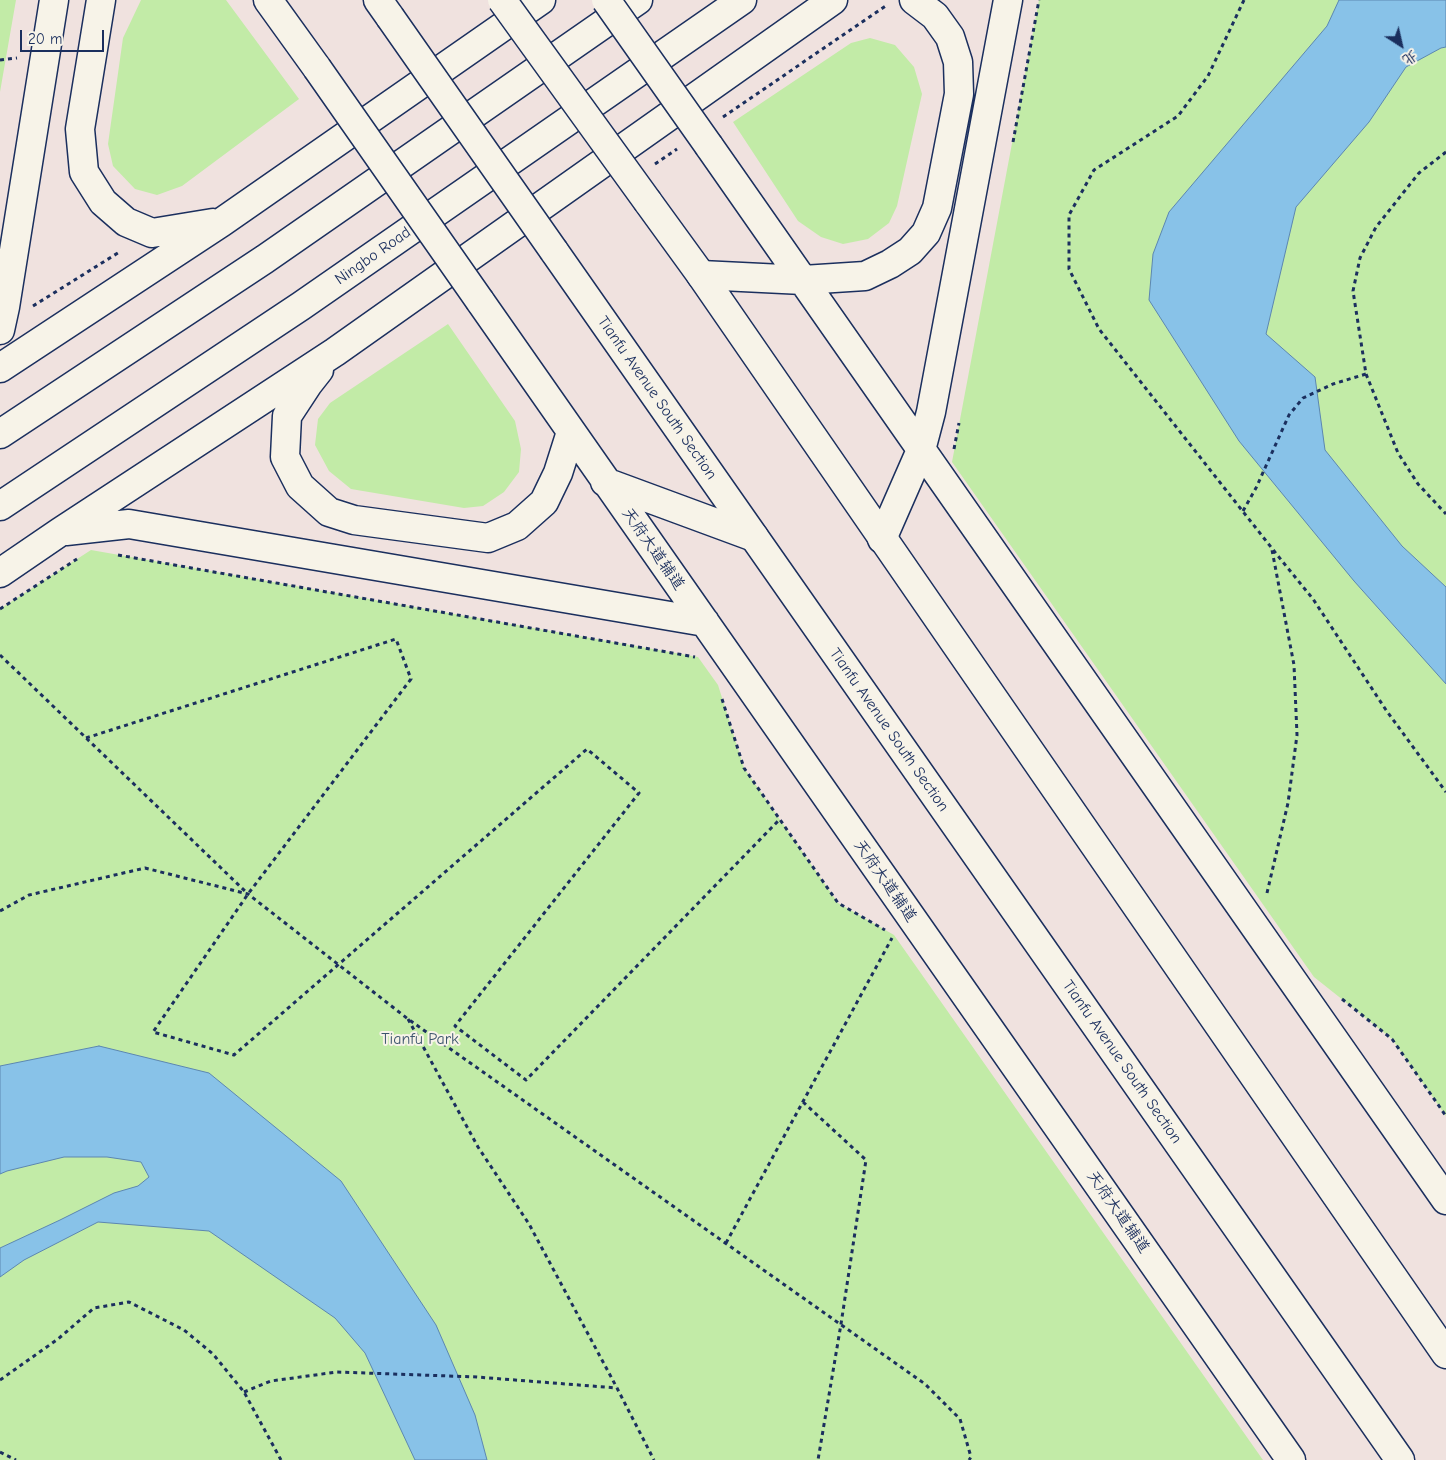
<!DOCTYPE html>
<meta charset="utf-8">
<style>
body{margin:0}
#map{position:relative;width:1446px;height:1460px;overflow:hidden;background:#f0e2df;font-family:"Comic Neue","LXGW WenKai TC",sans-serif}
canvas{display:block}
.north{position:absolute;left:1376px;top:20px;width:50px;height:50px;-webkit-text-stroke:4px #f7f3e8;paint-order:stroke;rotate:145deg;font-size:14px;font-weight:700;line-height:20px;text-align:center;color:#1b2f5e}
.north::after{content:'';display:block;margin:auto;width:18px;height:22px;background:#1b2f5e;clip-path:polygon(50% 0,100% 100%,50% 72%,0 100%)}
.scale{position:absolute;left:20px;top:30px;width:84px;height:22px;box-sizing:border-box;border:2px solid #1b2f5e;border-top:0;padding-left:6px;font-size:15px;line-height:18px;white-space:nowrap;color:#1b2f5e;-webkit-text-stroke:4px #f7f3e8;paint-order:stroke}
</style>
<div id="map">
<canvas width="1446" height="1460"></canvas>
<div class="north">北</div>
<div class="scale">20 m</div>
</div>
<script>
const ctx = document.querySelector('canvas').getContext('2d');
ctx.lineJoin = 'round';
function fillPath(path, color) { ctx.fillStyle = color; ctx.fill(path, 'evenodd'); }
const poly = rows => new Path2D(rows.map(r => 'M' + r).join(''));
function strokePath(path, color, width, dash) { ctx.strokeStyle = color; ctx.lineWidth = width; ctx.lineCap = dash ? 'butt' : 'round'; ctx.setLineDash(dash || []); ctx.stroke(path); }
function drawText(font, color, halo, rows, align = 'center') {
  ctx.font = font + ' "Comic Neue","LXGW WenKai TC",sans-serif'; ctx.lineWidth = 4; ctx.setLineDash([]); ctx.textBaseline = 'middle'; ctx.strokeStyle = halo; ctx.fillStyle = color; for (const [text, x, y, turn = 0] of rows) {
    ctx.save(); ctx.translate(x, y); ctx.rotate((+turn || 0) * Math.PI / 180); ctx.textAlign = isNaN(turn) ? turn : align; if (halo) ctx.strokeText(text, 0, 0); ctx.fillText(text, 0, 0); ctx.restore();
  }
}
const green = poly([
 [0,0,16,0,0,92],
 [141,0,226,0,299,99,182,186,157,195,135,189,113,166,108,144,123,38],
 [1039,0,1446,0,1446,1116,1392,1039,1314,977,952,462],
 [870,38,895,45,914,67,922,94,897,206,889,223,868,239,843,244,821,237,798,221,733,122,851,43],
 [448,324,515,421,521,449,519,472,504,492,483,506,464,508,351,489,329,471,315,445,318,419,330,403],
 [91,550,698,657,718,685,744,768,838,903,894,935,1263,1460,0,1460,0,609]
]);
const water = poly([
 [1339,0,1446,0,1446,47,1441,48,1406,67,1369,122,1296,207,1266,334,1315,377,1325,450,1402,546,1446,587,1446,684,1354,581,1239,441,1149,300,1153,254,1169,212,1327,26,1339,0],
 [99,1046,209,1073,341,1181,436,1325,475,1415,487,1460,415,1460,365,1353,335,1318,209,1231,98,1222,24,1260,0,1277,0,1248,60,1220,114,1193,138,1186,149,1177,141,1162,107,1157,64,1157,7,1171,0,1174,0,1066,99,1046]
]);
const path = poly([
 [1244,0,1208,76,1178,116,1094,170,1069,215,1069,269,1099,329,1278,556,1313,599,1386,710,1446,792],
 [0,60,17,58],
 [723,117,887,5],
 [1013,142,1039,0],
 [1446,152,1419,173,1376,227,1360,258,1353,291,1366,374,1398,453,1418,484,1446,514],
 [655,164,677,149],
 [33,306,121,251],
 [954,449,959,423],
 [1243,511,1256,488,1289,415,1303,398,1333,384,1366,374],
 [118,555,695,657],
 [0,609,77,559],
 [0,655,248,894],
 [722,699,744,768,838,903,885,930],
 [86,738,396,639,411,679,248,894,153,1032,234,1055,587,749,639,793,455,1026,526,1080,780,819],
 [1267,893,1288,803,1297,735,1294,665,1272,550],
 [0,911,29,895,145,868,248,894,408,1019,925,1384,960,1419,971,1457,969,1460],
 [1342,999,1392,1039,1446,1116],
 [408,1019,478,1147,529,1224,617,1388,654,1460],
 [803,1102,866,1160,841,1324,818,1460],
 [726,1243,892,938],
 [0,1380,58,1339,94,1308,129,1302,184,1330,213,1354,244,1392,281,1460],
 [244,1392,271,1381,337,1372,477,1377,617,1388],
 [0,1452,16,1460]
]);
const minor = poly([
 [101,0,80,129,84,172,103,202,126,222,152,233,213,223],
 [268,0,317,68],
 [709,146,1446,1200],
 [701,275,803,280,865,276,890,264,910,251,926,233,937,208,959,94,958,62,950,37,935,16,914,0],
 [480,301,1291,1460],
 [0,368,222,222,541,0],
 [319,370,308,384,287,416,285,457,300,486,329,512,354,520,488,538,517,526,544,502,558,473,571,432],
 [605,482,754,537],
 [66,531,129,524,705,622],
 [882,539,921,450,931,412,1008,0],
 [0,573,60,532,335,352,833,0]
]);
const major = poly([
 [0,434,265,259,638,0],
 [0,506,301,306,742,0]
]);
const highway = poly([
 [378,0,390,17],
 [648,202,701,275,1446,1354],
 [554,251,1400,1460],
 [0,330,5,307,54,0]
]);
const minorBridge = poly([
 [606,0,709,146],
 [317,68,480,301]
]);
const highwayBridge = poly([
 [502,0,648,202],
 [390,17,554,251]
]);
const streetNames = [
 ["Ningbo Road",373,256,-35],
 ["Tianfu Avenue South Section",657,398,55],
 ["天府大道辅道",653,549,55],
 ["Tianfu Avenue South Section",889,730,55],
 ["天府大道辅道",885,881,55],
 ["Tianfu Avenue South Section",1122,1062,55],
 ["天府大道辅道",1118,1212,55]
];
const parkNames = [
 ["Tianfu Park",420,1039]
];
fillPath(green, '#c2eba7');
fillPath(water, '#88c2e8');
strokePath(water, '#5c87b1', 1);
strokePath(minor, '#1b2f5e', 31);
strokePath(major, '#1b2f5e', 31);
strokePath(highway, '#1b2f5e', 31);
strokePath(path, '#1b2f5e', 3, [4, 4]);
strokePath(minor, '#f7f3e8', 28);
strokePath(major, '#f7f3e8', 28);
strokePath(highway, '#f7f3e8', 28);
strokePath(minorBridge, '#1b2f5e', 31, []);
strokePath(highwayBridge, '#1b2f5e', 31, []);
strokePath(minorBridge, '#f7f3e8', 28);
strokePath(highwayBridge, '#f7f3e8', 28);
drawText('16px', '#1b2f5e', '#f7f3e8', streetNames);
drawText('16px', '#3c556d', '#f7f3e8', parkNames);
</script>
